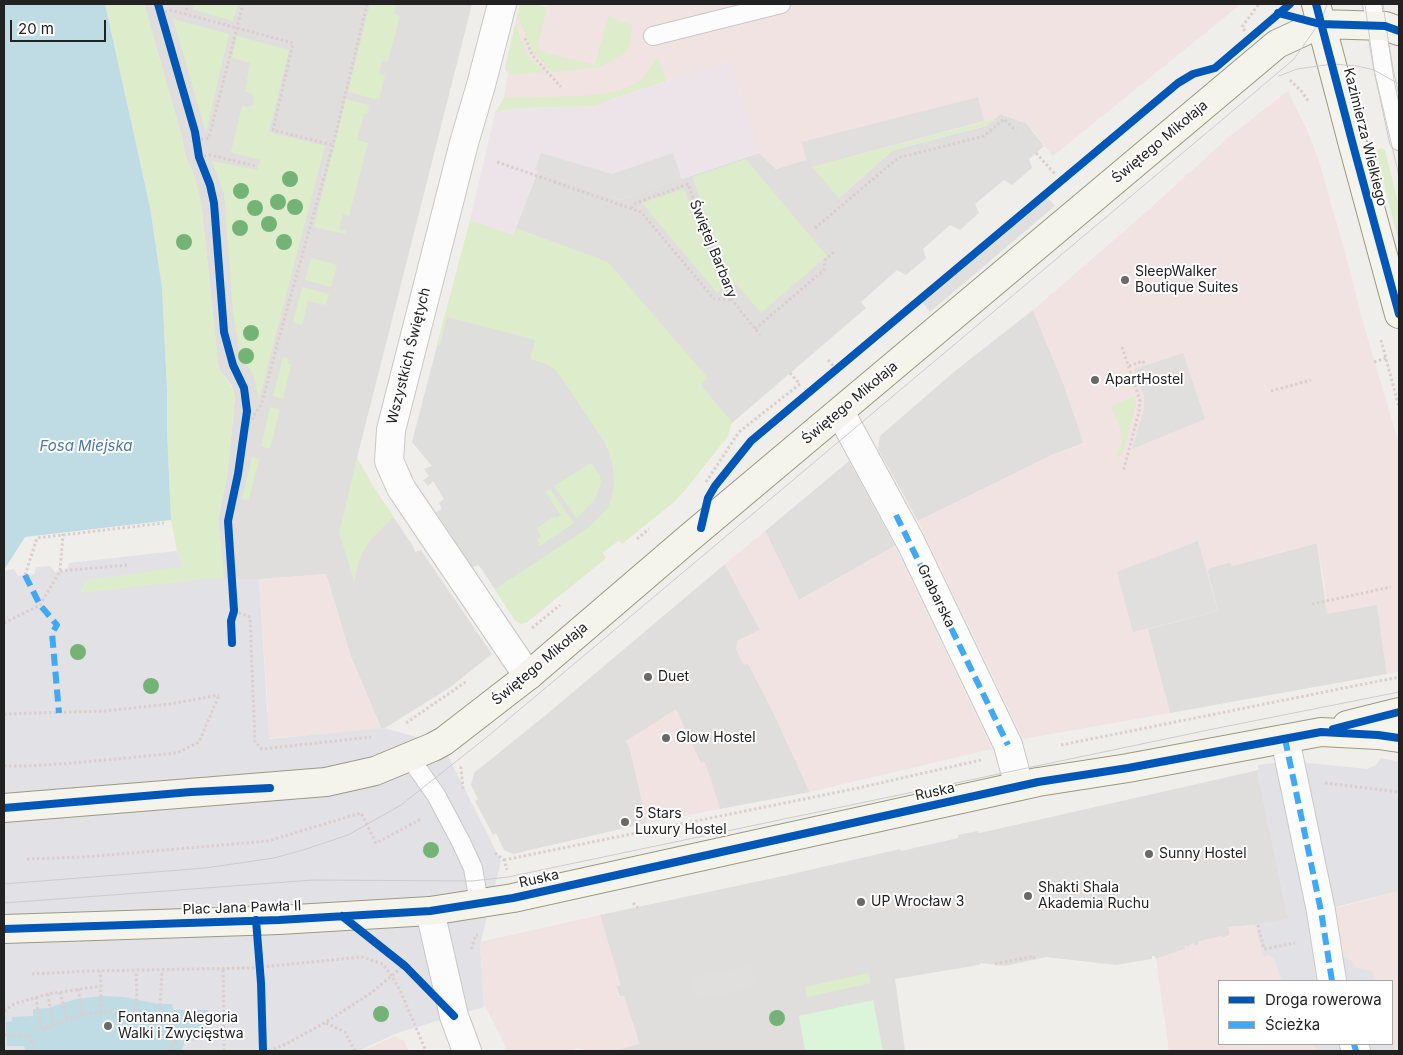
<!DOCTYPE html>
<meta charset="utf-8">
<style>
body{margin:0}
#map{position:relative;width:1403px;height:1055px;overflow:hidden;background:#f0eeeb;font-family:Inter,sans-serif}
canvas{display:block}
.frame{position:absolute;inset:0;border:5px solid #222;pointer-events:none}
.legend{position:absolute;left:1218px;top:980px;width:175px;height:65px;box-sizing:border-box;background:#fff;border:1px solid #a7a7a7;margin:0;padding:6px 9px;list-style:none;font-size:15px;color:#222}
.legend li{display:flex;align-items:center;gap:10px;height:25px}
.legend b{width:25px;border:1px solid #a7a7a7}
.scale{position:absolute;left:10px;top:20px;width:96px;height:22px;box-sizing:border-box;border:2px solid #222;border-top:0;padding-left:6px;font-size:15px;line-height:18px;white-space:nowrap;color:#222;-webkit-text-stroke:4px #fff;paint-order:stroke}
</style>
<div id="map">
<canvas width="1403" height="1055"></canvas>
<div class="frame"></div>
<ul class="legend">
<li><b style="height:6px;background:#0057b8"></b>Droga rowerowa</li>
<li><b style="height:6px;background:#3fa9f5"></b>Ścieżka</li>
</ul>
<div class="scale">20 m</div>
</div>
<script>
const ctx = document.querySelector('canvas').getContext('2d');
ctx.lineJoin = 'round';
function fillPath(path, color) { ctx.fillStyle = color; ctx.fill(path, 'evenodd'); }
const poly = rows => new Path2D(rows.map(r => 'M' + r).join(''));
function strokePath(path, color, width, dash) { ctx.strokeStyle = color; ctx.lineWidth = width; ctx.lineCap = dash ? 'butt' : 'round'; ctx.setLineDash(dash || []); ctx.stroke(path); }
function drawText(font, color, halo, rows, align = 'center') {
  ctx.font = font + ' Inter,sans-serif'; ctx.lineWidth = 4; ctx.setLineDash([]); ctx.textBaseline = 'middle'; ctx.strokeStyle = halo; ctx.fillStyle = color; for (const [text, x, y, turn = 0] of rows) {
    ctx.save(); ctx.translate(x, y); ctx.rotate((+turn || 0) * Math.PI / 180); ctx.textAlign = isNaN(turn) ? turn : align; if (halo) ctx.strokeText(text, 0, 0); ctx.fillText(text, 0, 0); ctx.restore();
  }
}
const residential = poly([
 [144,4,472,4,357,458,372,485,413,546,415,552,421,550,492,654,449,688,385,728,381,728,351,657,326,574,224,583,218,519,227,476,235,398,232,386,219,369,218,363,201,202,185,155,182,138],
 [1000,114,1026,123,1044,146,1029,159,1032,168,1012,185,1004,180,975,204,979,213,960,230,950,225,923,249,926,258,906,275,897,270,861,302,866,308,662,483,470,220,513,235,538,171,620,200,759,153,776,169,807,159,839,198,893,150,986,126],
 [1033,310,1064,385,1084,443,1052,455,918,521,878,449,880,436,955,371],
 [849,461,895,546,799,600,765,531],
 [1317,543,1327,613,1377,604,1387,674,1170,713,1147,629,1218,611,1207,569,1231,562,1232,566],
 [725,564,760,630,737,641,773,712,810,792,720,809,705,763,701,763,626,741,630,748,647,823,513,854,504,850,496,833,493,835,475,801,478,799,471,785,474,773,547,714],
 [1259,770,1258,774,1287,914,1290,919,1255,925,1229,927,1230,935,1222,938,1221,936,1198,942,1199,945,1195,946,1189,945,1190,948,1185,946,1185,949,1156,959,1155,956,1152,956,1152,959,1116,965,1046,957,1005,966,981,963,979,965,895,979,905,1051,613,1051,639,1043,624,996,620,997,616,986,620,985,600,915,788,875,900,849,901,851,958,838,958,835,978,831,979,833,1002,828]
]);
const commercial = poly([
 [520,4,532,4,547,7,548,4,1241,4,1053,156,1026,123,1000,114,995,119,812,167,807,160,776,169,759,153,729,61,603,102,596,106,514,108,495,113,504,98,508,73,505,70,505,65],
 [1288,91,1307,130,1319,161,1346,256,1362,319,1399,444,1399,672,1387,674,1377,605,1327,614,1325,586,1317,543,1232,566,1230,562,1207,569,1218,611,1148,629,1170,713,1023,739,918,521,1052,455,1084,444,1064,385,1033,310,1137,220,1230,136],
 [765,531,799,600,895,546,992,749,810,792,773,712,748,664,744,665,736,649,737,641,760,630,725,564],
 [326,574,351,658,381,729,260,739,261,712,268,711,259,579],
 [676,709,701,763,705,762,720,809,647,823,630,748,626,741],
 [1399,891,1399,1051,1169,1051,1156,959,1185,949,1184,946,1187,945,1189,948,1189,945,1194,943,1195,946,1199,945,1198,942,1221,936,1223,938,1230,936,1228,927,1255,925,1290,919,1348,905],
 [1219,981,1392,981,1392,1044,1219,1044],
 [600,915,621,985,616,986,619,997,624,996,639,1044,613,1051,590,1051,578,1048,570,1051,508,1051,484,1004,480,942],
 [395,1036,404,1041,409,1051,362,1051]
]);
const industrial = poly([
 [729,61,759,153,620,200,538,171,513,235,470,220,495,113,514,108,596,106,603,102]
]);
const religious = poly([
 [445,315,575,348,662,483,622,544,619,540,602,553,606,558,527,622,521,624,515,620,481,568,478,565,471,568,436,512,442,509,439,503,444,499,433,481,428,486,423,480,429,476,424,469,432,466,412,442]
]);
const grass = poly([
 [105,4,144,4,182,138,185,155,194,174,201,202,218,363,219,369,231,386,235,398,227,476,218,519,223,565,225,609,59,644,87,580,183,566,177,551,171,520,167,431,167,389,162,288,150,207],
 [194,4,238,4,233,21,192,9],
 [370,4,396,4,394,14,400,16,388,62,382,61,379,74,385,76,379,100,348,92],
 [520,4,532,4,547,7,537,50,595,65,608,17,632,25,630,45,622,55,599,67,552,72,533,52,517,15],
 [173,19,229,34,206,133,177,33],
 [515,24,528,56,544,72,514,75,505,70],
 [237,36,289,50,269,132,325,146,259,400,254,377,250,369,240,356,233,312,224,194,212,161,257,170,260,160,231,152,242,106,248,107,253,105,254,99,251,93,245,92,250,63,232,58],
 [658,57,666,81,603,102,596,106,514,108,495,113,504,98,585,96,619,91,637,83,644,77],
 [346,99,369,105,367,114,364,114,357,140,368,143,349,216,343,214,339,229,346,231,345,234,314,227],
 [995,119,986,126,893,150,839,198,812,167],
 [1381,148,1385,150,1399,207,1399,244,1376,151],
 [746,159,827,256,761,313,736,284,731,285,692,177],
 [684,189,722,288,717,293,642,203],
 [470,220,513,235,516,228,608,262,708,378,701,385,732,422,728,436,686,489,674,502,622,544,619,540,602,553,606,558,527,622,521,624,515,620,495,589,586,529,599,517,608,507,612,496,614,483,613,468,608,450,601,437,563,380,555,370,546,364,530,359,535,340,447,317,440,346,437,345],
 [311,258,337,265,331,287,305,280],
 [302,287,329,294,326,305,308,301,302,325,293,322],
 [283,357,289,358,287,364,291,365,283,399,273,396],
 [1135,396,1136,405,1123,452,1115,458,1121,446,1122,438,1121,430,1111,406],
 [270,407,280,409,270,449,261,446],
 [252,457,259,459,249,500,242,499],
 [357,458,372,485,394,517,377,533,367,545,360,557,354,582,339,532],
 [591,463,600,476,601,484,595,499,577,519,554,486],
 [550,489,574,523,540,546,537,539,541,536,536,529,555,516,556,518,561,515,545,492],
 [868,973,871,983,807,997,805,987]
]);
const park = poly([
 [873,1000,883,1051,805,1051,799,1016]
]);
const parking = poly([
 [978,97,984,121,812,167,807,162,802,142],
 [541,153,612,174,673,153,682,180,620,200,535,170],
 [1047,197,1055,206,930,312,922,302],
 [1183,353,1205,419,1132,449,1144,409,1144,396,1134,369],
 [1198,541,1218,611,1133,632,1117,572],
 [751,966,756,987,696,999,691,978]
]);
const plaza = poly([
 [177,551,183,567,87,580,81,593,208,579,259,579,269,739,384,728,442,744,501,861,480,945,484,1007,400,1032,358,1051,4,1051,4,571,14,569,18,576,34,574,36,567,50,566,55,572,67,570,69,563],
 [1381,758,1399,762,1399,891,1332,908,1339,932,1335,933,1341,957,1347,957,1357,968,1372,971,1375,981,1282,981,1274,958,1269,955,1265,957,1263,955,1255,925,1290,918,1287,915,1258,774,1259,773,1258,765,1290,761,1367,769,1376,765],
 [1392,1039,1395,1051,1319,1051,1318,1048,1315,1049,1314,1044,1392,1044]
]);
const water = poly([
 [4,4,105,4,150,207,162,288,167,389,167,431,171,520,25,537,4,570],
 [104,996,124,997,158,1004,172,1004,173,1010,208,1010,210,1039,185,1041,181,1051,26,1051,24,1046,7,1046,6,1022,12,1021,12,1017,33,1016,33,1009,49,1008,76,999]
]);
const path = poly([
 [160,13,170,10,293,43,273,130,333,145],
 [185,15,188,4],
 [1245,31,1242,27,1259,4],
 [525,38,532,55,561,87],
 [1290,80,1302,92,1309,102],
 [196,140,209,138,243,4],
 [1036,153,1055,174],
 [199,157,210,155,256,166],
 [497,162,641,212,714,299,732,300],
 [631,208,636,203,688,184,726,288,732,300,760,335],
 [815,228,898,158,984,136,1004,119,1016,131],
 [755,329,824,270,825,260,835,251],
 [1381,340,1399,407],
 [1122,347,1140,401,1139,412,1123,472],
 [828,360,839,372],
 [1374,362,1386,358],
 [1129,366,1143,361,1145,366],
 [1271,391,1311,380],
 [246,428,262,403,276,349,333,145,367,4],
 [706,482,739,432,800,384,790,373],
 [637,539,649,529],
 [60,571,127,565],
 [25,575,37,538,164,523],
 [1312,604,1391,587],
 [234,611,250,617,255,742,262,749,371,737],
 [4,623,40,605,60,571,63,534],
 [532,628,560,605],
 [4,714,105,711,170,704,219,695],
 [406,723,467,681],
 [1061,745,1399,677],
 [4,766,27,766,74,763,177,753,199,742,219,695],
 [1325,783,1399,792],
 [463,789,461,767,463,766],
 [495,853,504,860,507,870],
 [27,859,85,857,268,841,361,813,376,843,421,819],
 [504,860,858,788,981,760],
 [633,903,638,908],
 [1258,925,1264,949,1295,943],
 [471,949,476,935,478,935],
 [995,964,1034,956,1034,959],
 [32,974,88,971,251,968,362,957,383,964,391,975,400,990,426,1051],
 [78,989,83,1014],
 [60,992,67,1019],
 [48,994,51,1014,54,1024],
 [36,997,41,1030,83,1014,101,1012,120,1013,135,1016,158,1025,160,1010,162,971],
 [4,1011,14,1004,48,994,101,986,100,971],
 [101,1012,101,986],
 [135,1016,137,997,136,971],
 [326,1023,345,1032,355,1051],
 [4,1035,29,1036,35,1051],
 [169,1051,178,1037,183,1033,224,1028,223,968],
 [224,1051,224,1028],
 [269,1051,286,1044,326,1022,371,993,401,968,411,965]
]);
const lane = poly([
 [1372,4,1384,72,1399,141],
 [653,36,781,4],
 [410,758,436,795,461,842,473,868,479,903]
]);
const street = poly([
 [502,4,481,85,464,143,391,430,389,461,401,488,528,676],
 [840,412,911,543,1008,745,1019,786],
 [1285,739,1321,911,1332,981],
 [430,911,454,1016,467,1051],
 [1354,1044,1356,1051]
]);
const secondary = poly([
 [1316,4,1353,145,1399,314],
 [1347,725,1399,712],
 [4,808,326,782,375,771,433,747,444,741,528,676,689,538,1277,44,1320,24,1385,26,1399,31],
 [4,929,279,920,430,911,513,898,1038,782,1128,768,1321,732,1378,735,1399,738]
]);
const tram = poly([
 [1365,4,1374,70,1399,176],
 [1383,4,1394,80,1399,104],
 [1279,76,1297,69,1333,64,1357,66,1374,70,1399,84],
 [4,884,205,868,274,858,303,850,348,835,401,805,487,737,1248,98,1294,59,1322,19,1327,4],
 [4,903,313,880,472,881,508,877,1213,729,1399,692]
]);
const quiet = poly([
 [896,515,1008,745],
 [25,575,40,605,57,625,52,633,59,713],
 [1285,739,1321,911,1332,981],
 [1354,1044,1356,1051]
]);
const cycleway = poly([
 [158,4,195,132,199,157,210,185,214,203,224,332,233,365,244,388,247,411,238,474,228,521,234,611,231,621,232,643],
 [1316,4,1353,145,1399,314],
 [1278,13,1320,24,1385,26,1399,31],
 [701,528,708,498,715,486,751,441,1178,83,1193,74,1215,68,1290,4],
 [1333,729,1399,712],
 [4,808,191,792,270,788],
 [342,916,405,966,454,1016],
 [256,920,261,983,263,1051],
 [4,929,279,920,430,911,513,898,1038,782,1128,768,1321,732,1378,735,1399,738]
]);
const trees = [
 [290,179],
 [241,191],
 [278,202],
 [295,207],
 [255,208],
 [269,224],
 [240,228],
 [184,242],
 [284,242],
 [251,333],
 [246,356],
 [78,652],
 [151,686],
 [431,850],
 [381,1014],
 [777,1018]
];
const markers = [
 [1125,280,5,"#6a6968"],
 [1095,380,5,"#6a6968"],
 [648,677,5,"#6a6968"],
 [666,738,5,"#6a6968"],
 [625,822,5,"#6a6968"],
 [1149,854,5,"#6a6968"],
 [1028,896,5,"#6a6968"],
 [861,902,5,"#6a6968"],
 [108,1026,5,"#6a6968"]
];
const streetNames = [
 ["Kazimierza Wielkiego",1365,137,76],
 ["Świętego Mikołaja",1160,142,-40],
 ["Świętej Barbary",713,249,68],
 ["Wszystkich Świętych",409,356,-76],
 ["Świętego Mikołaja",850,403,-40],
 ["Grabarska",936,596,64],
 ["Świętego Mikołaja",540,664,-40],
 ["Ruska",935,792,-12],
 ["Ruska",539,879,-13],
 ["Plac Jana Pawła II",242,908,-2]
];
const poiNames = [
 ["SleepWalker",1135,272],
 ["Boutique Suites",1135,288],
 ["ApartHostel",1105,380],
 ["Duet",658,677],
 ["Glow Hostel",676,738],
 ["5 Stars",635,814],
 ["Luxury Hostel",635,830],
 ["Sunny Hostel",1159,854],
 ["Shakti Shala",1038,888],
 ["Akademia Ruchu",1038,904],
 ["UP Wrocław 3",871,902],
 ["Fontanna Alegoria",118,1018],
 ["Walki i Zwycięstwa",118,1034]
];
const waterNames = [
 ["Fosa Miejska",86,446]
];
fillPath(residential, '#dfdedc');
fillPath(commercial, '#f1e3e1');
fillPath(industrial, '#ede4e9');
fillPath(religious, '#dededc');
fillPath(grass, '#ddeccb');
fillPath(park, '#daf5da');
fillPath(parking, '#e0dfde');
fillPath(plaza, '#e2e1e5');
fillPath(water, '#bfdbe3');
strokePath(lane, '#c9c8c7', 20);
strokePath(street, '#c9c8c7', 30);
strokePath(secondary, '#999a82', 30);
strokePath(path, '#dccecd', 3, [2.5, 2.5]);
strokePath(lane, '#fdfcfc', 18);
strokePath(street, '#fdfcfc', 28);
strokePath(secondary, '#f4f4ed', 28);
strokePath(tram, '#ccc', 1);
strokePath(quiet, '#3fa9f5', 6, [12, 6]);
strokePath(cycleway, '#0057b8', 8);
ctx.fillStyle = '#73b476';
for (const [x, y] of trees) { ctx.beginPath(); ctx.arc(x, y, 8, 0, 2 * Math.PI); ctx.fill(); }
for (const [x, y, r, color] of markers) { const dot = new Path2D(); dot.arc(x, y, r, 0, 2 * Math.PI); ctx.fillStyle = color; ctx.fill(dot); strokePath(dot, '#fff', 2); }
drawText('14px', '#222', '#fff', streetNames);
drawText('14px', '#222', '#fff', poiNames, 'left');
drawText('italic 15px', '#4a7aab', '#fff', waterNames);
</script>
